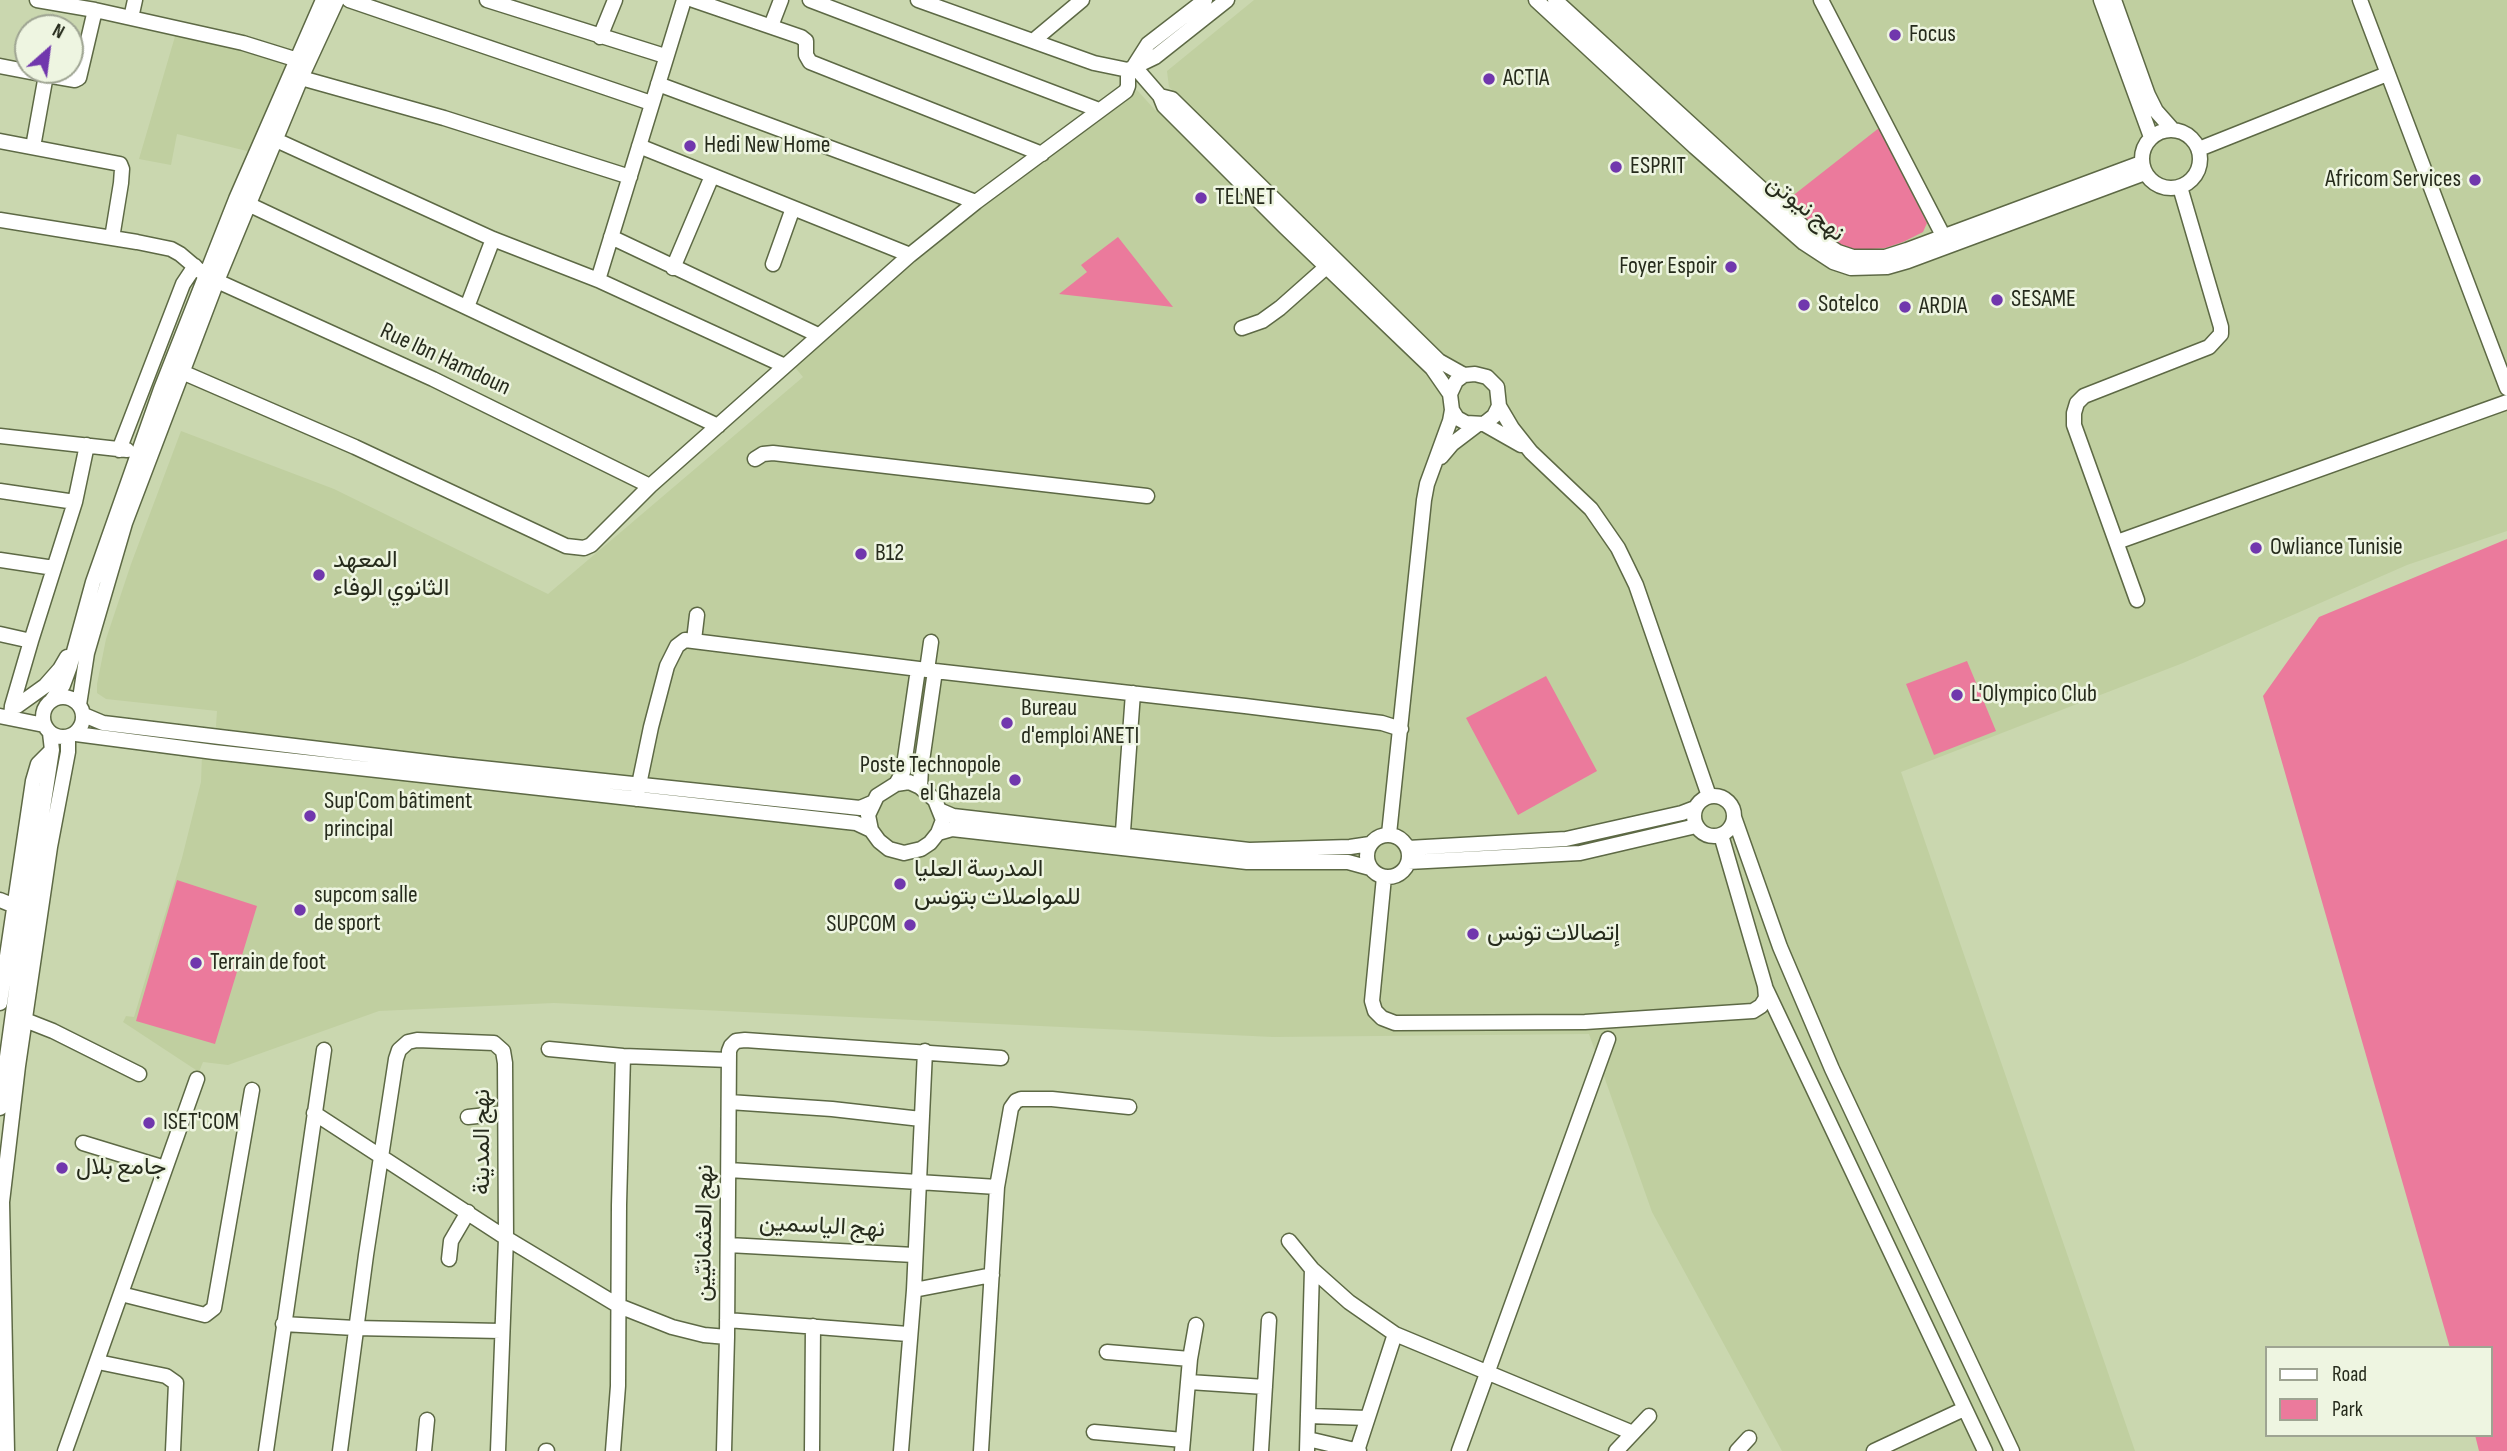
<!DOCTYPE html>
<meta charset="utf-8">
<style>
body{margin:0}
#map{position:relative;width:2507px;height:1451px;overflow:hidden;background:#cad7af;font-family:"Sofia Sans Condensed",sans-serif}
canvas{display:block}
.legend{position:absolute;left:2265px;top:1346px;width:228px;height:91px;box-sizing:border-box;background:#eef5e1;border:2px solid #9ea492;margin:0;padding:9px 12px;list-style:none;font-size:21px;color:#262b1c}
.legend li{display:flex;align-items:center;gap:14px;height:35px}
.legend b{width:35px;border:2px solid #9ea492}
.north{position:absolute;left:14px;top:14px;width:70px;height:70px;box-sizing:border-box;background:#eef5e1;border:2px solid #9ea492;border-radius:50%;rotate:28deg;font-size:19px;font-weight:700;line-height:28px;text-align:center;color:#262b1c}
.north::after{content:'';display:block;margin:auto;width:24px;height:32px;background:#7137ad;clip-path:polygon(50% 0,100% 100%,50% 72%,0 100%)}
</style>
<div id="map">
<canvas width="2507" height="1451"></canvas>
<ul class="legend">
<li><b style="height:9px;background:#fff"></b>Road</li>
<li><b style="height:19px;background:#eb7a9c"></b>Park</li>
</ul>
<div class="north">N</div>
</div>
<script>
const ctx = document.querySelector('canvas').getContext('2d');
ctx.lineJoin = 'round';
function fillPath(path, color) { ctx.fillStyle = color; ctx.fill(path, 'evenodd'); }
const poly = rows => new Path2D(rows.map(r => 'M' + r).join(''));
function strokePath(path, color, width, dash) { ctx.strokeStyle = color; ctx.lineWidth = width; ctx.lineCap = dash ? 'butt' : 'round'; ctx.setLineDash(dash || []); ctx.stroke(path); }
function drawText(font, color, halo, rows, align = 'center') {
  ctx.font = font + ' "Sofia Sans Condensed",Vazirmatn,sans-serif'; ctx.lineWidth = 5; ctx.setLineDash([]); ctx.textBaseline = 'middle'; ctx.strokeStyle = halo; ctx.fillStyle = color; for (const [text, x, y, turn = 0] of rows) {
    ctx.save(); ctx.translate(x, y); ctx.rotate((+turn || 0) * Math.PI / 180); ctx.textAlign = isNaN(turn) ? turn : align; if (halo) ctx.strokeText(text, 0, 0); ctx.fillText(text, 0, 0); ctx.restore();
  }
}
const built = poly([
 [1254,0,2507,0,2507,531,2407,565,2183,663,1901,772,2135,1451,1782,1451,1652,1212,1589,1034,1273,1037,554,1003,379,1011,228,1065,203,1062,199,1072,123,1022,126,1016,134,1017,182,858,201,782,202,754,214,755,217,711,106,699,97,693,97,684,106,639,131,564,181,431,334,489,548,594,803,377,794,366,929,248,1137,90,1156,111,1177,95,1169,87,1167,71],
 [176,33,289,61,251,152,177,134,171,165,139,159]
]);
const green = poly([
 [1879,128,1927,223,1923,232,1903,242,1885,248,1857,250,1841,245,1816,229,1786,201],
 [1118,237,1173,307,1059,294,1087,272,1081,265],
 [2507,539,2507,1451,2479,1451,2475,1435,2491,1435,2491,1348,2450,1348,2263,696,2319,617],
 [1967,661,1996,731,1934,755,1906,684],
 [1546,676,1597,771,1518,815,1466,718],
 [177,880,257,906,215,1044,136,1021]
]);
const minor = poly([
 [37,0,95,10,243,43,301,61],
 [349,0,651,103],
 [487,0,665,56],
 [693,0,801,37,806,41,806,55,810,62,1042,154],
 [810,0,1099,110],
 [918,0,1094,63,1128,70,1155,57,1227,0],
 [1536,0,1695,147,1804,243,1833,262,1851,268,1887,267,1908,261,2145,173],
 [1555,0,1811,234,1838,252,1853,257,1885,257,1907,250,2141,163],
 [1821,0,1948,245],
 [2101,0,2151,137],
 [2114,0,2148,95,2156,111,2172,129],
 [2360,0,2507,388],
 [131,18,135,0],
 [771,26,781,0],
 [600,37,615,0],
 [1033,41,1082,0],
 [0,66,46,75],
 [1134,66,1160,96,1164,106,1285,227,1432,368,1450,394],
 [1134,66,1148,44,1205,0],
 [294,76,444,118,630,177],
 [658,84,976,202],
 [1160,96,1172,99,1439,361,1464,375],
 '2142 159a29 29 0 1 1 58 0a29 29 0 1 1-58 0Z',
 [276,140,493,239,598,280,785,366],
 [0,141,120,164,122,169,121,183,112,238],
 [639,146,910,255],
 [33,147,46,75,75,80,79,78,95,10],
 [2199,149,2387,74],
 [250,205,718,426],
 [0,220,137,242,171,249,180,254,206,276,433,379,650,486],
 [611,237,818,335],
 [773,264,793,208],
 [673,268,712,176],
 [598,280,684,0],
 [467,307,493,239],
 [1242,328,1262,321,1280,308,1333,261],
 [182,372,355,447,566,546,584,548,591,545,650,486,910,255,976,202,1126,91,1128,86,1128,70],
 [1499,406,1512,428,1531,452,1591,509,1618,548,1636,585,1709,796],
 [1484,424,1521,445],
 [0,436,127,450],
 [119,450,183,284,195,266],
 [1441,457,1452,444,1477,425],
 [755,459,763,454,773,453,1147,496],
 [0,491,75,502],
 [2117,542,2507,402],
 [0,560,54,568],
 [2137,600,2074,425,2074,413,2077,403,2084,396,2209,347,2221,334,2221,327,2180,187],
 [0,634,31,641],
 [694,640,697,615],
 [927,670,931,642],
 '43 717a20 20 0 1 1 40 0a20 20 0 1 1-40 0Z',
 [52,700,63,685,70,666,93,582,161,389,236,199,323,0],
 [79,705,87,653,125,523,217,281,301,78,337,0],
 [17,706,45,686,60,669,67,657],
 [84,715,103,723,453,765,860,808,874,802],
 [0,716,44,725],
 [11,717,12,706,31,641,75,502,87,445],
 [76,734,214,752,856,823,871,830],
 [909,782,920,787,935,800,943,820,938,833,930,843,921,849,904,853,889,849,879,841,871,830,868,815,877,796,896,784,909,782],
 [896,784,903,772,918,669],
 [920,787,921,768,935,671],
 '1694 816a20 20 0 1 1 40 0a20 20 0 1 1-40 0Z',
 [636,799,651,727,667,666,677,646,685,640,935,671,1245,706,1382,723,1401,729],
 [939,810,953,816,1249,850,1350,847,1370,844],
 [1734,817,1780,947,1832,1069,2012,1451],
 [938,833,952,829,1247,862,1348,862,1370,868],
 [1389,834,1424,500,1427,484,1450,421,1452,410,1450,394,1456,381,1464,375,1475,374,1487,377,1497,387,1499,406,1494,416,1484,424,1466,423,1457,418,1452,410],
 '1367 856a21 21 0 1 1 42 0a21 21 0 1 1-42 0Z',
 [1122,845,1133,693],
 [1408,848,1566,839,1682,813,1695,808],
 [1408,862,1580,853,1696,826],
 [1384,877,1372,1001,1375,1011,1382,1018,1395,1023,1585,1022,1753,1011,1761,1006,1766,998,1765,986,1721,835],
 [0,900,22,909],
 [1765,987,1985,1451],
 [0,1003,33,781,38,764,52,750],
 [25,1020,53,1031,139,1074],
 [549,1049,623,1056,729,1060],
 [729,1102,832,1109,921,1119],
 [0,1108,26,918,52,750,50,733],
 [314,1113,506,1238,619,1306,672,1327,704,1335,727,1337],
 [468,1117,505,1113],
 [83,1143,165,1168],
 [729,1170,997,1187,981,1451],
 [997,1187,1011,1108,1016,1101,1021,1099,1052,1099,1129,1107],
 [1289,1241,1312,1269,1349,1302,1395,1334,1633,1433],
 [728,1245,914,1255],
 [449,1259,451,1241,468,1212],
 [914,1290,992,1275],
 [121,1294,205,1315,214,1308,252,1090],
 [727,1320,908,1334],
 [283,1324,355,1328,501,1331],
 [1107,1352,1190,1359],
 [98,1362,166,1376,176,1383,173,1451],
 [1189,1382,1265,1387],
 [1309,1416,1367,1418],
 [1094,1432,1183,1440],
 [1308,1439,1359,1451],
 [7,1451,2,1202,18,1066,50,847,68,752,68,737],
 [65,1451,197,1079],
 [266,1451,324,1050],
 [340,1451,366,1255,396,1059,399,1050,408,1042,417,1040,494,1043,503,1051,505,1063,506,1238,498,1451],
 [424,1451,427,1420],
 [546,1451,547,1451],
 [613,1451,618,1386,619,1205,623,1056],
 [724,1451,727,1337,729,1051,731,1046,736,1041,745,1040,1001,1058],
 [812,1451,813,1326],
 [901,1451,914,1290,925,1051],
 [1182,1451,1190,1359,1196,1325],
 [1261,1451,1269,1320],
 [1307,1451,1312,1269],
 [1357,1451,1395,1334],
 [1459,1451,1608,1039],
 [1616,1451,1649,1416],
 [1737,1451,1749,1438],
 [1874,1451,1964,1409]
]);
const markers = [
 [1895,35,7,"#7137ad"],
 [1489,79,7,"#7137ad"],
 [690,146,7,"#7137ad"],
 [1616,167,7,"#7137ad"],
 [2475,180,7,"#7137ad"],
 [1201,198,7,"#7137ad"],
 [1731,267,7,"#7137ad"],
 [1997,300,7,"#7137ad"],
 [1804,305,7,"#7137ad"],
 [1905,307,7,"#7137ad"],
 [2256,548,7,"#7137ad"],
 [861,554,7,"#7137ad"],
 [319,575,7,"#7137ad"],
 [1957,695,7,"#7137ad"],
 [1007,723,7,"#7137ad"],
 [1015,780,7,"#7137ad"],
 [310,816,7,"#7137ad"],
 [900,884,7,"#7137ad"],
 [300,910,7,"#7137ad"],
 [910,925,7,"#7137ad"],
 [1473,934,7,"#7137ad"],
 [196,963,7,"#7137ad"],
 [149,1123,7,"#7137ad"],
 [62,1168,7,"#7137ad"]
];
const poiNames = [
 ["Focus",1909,35],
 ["ACTIA",1503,79],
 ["Hedi New Home",704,146],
 ["ESPRIT",1630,167],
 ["Africom Services",2461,180,"right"],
 ["TELNET",1215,198],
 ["Foyer Espoir",1717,267,"right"],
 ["SESAME",2011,300],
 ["Sotelco",1818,305],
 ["ARDIA",1919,307],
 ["Owliance Tunisie",2270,548],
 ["B12",875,554],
 ["المعهد",333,561],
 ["الثانوي الوفاء",333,589],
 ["L'Olympico Club",1971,695],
 ["Bureau",1021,709],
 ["d'emploi ANETI",1021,737],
 ["Poste Technopole",1001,766,"right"],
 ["el Ghazela",1001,794,"right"],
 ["Sup'Com bâtiment",324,802],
 ["principal",324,830],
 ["المدرسة العليا",914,870],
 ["للمواصلات بتونس",914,898],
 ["supcom salle",314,896],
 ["de sport",314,924],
 ["SUPCOM",896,925,"right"],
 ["إتصالات تونس",1487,934],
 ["Terrain de foot",210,963],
 ["ISET'COM",163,1123],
 ["جامع بلال",76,1168]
];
const streetNames = [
 ["نهج نيوتن",1805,209,38],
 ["Rue Ibn Hamdoun",445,360,25],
 ["نهج المدينة",483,1142,-90],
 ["نهج الياسمين",822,1227,3],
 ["نهج العثمانيّين",705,1233,-89]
];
fillPath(built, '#c0cfa0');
fillPath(green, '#eb7a9c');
strokePath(minor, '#5d6945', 17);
strokePath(minor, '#fff', 14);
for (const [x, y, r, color] of markers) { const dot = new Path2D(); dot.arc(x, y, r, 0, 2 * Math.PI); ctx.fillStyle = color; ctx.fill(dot); strokePath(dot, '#eef5e1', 2.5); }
drawText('24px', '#262b1c', '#eef5e1', poiNames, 'left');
drawText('24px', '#262b1c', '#eef5e1', streetNames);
</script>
